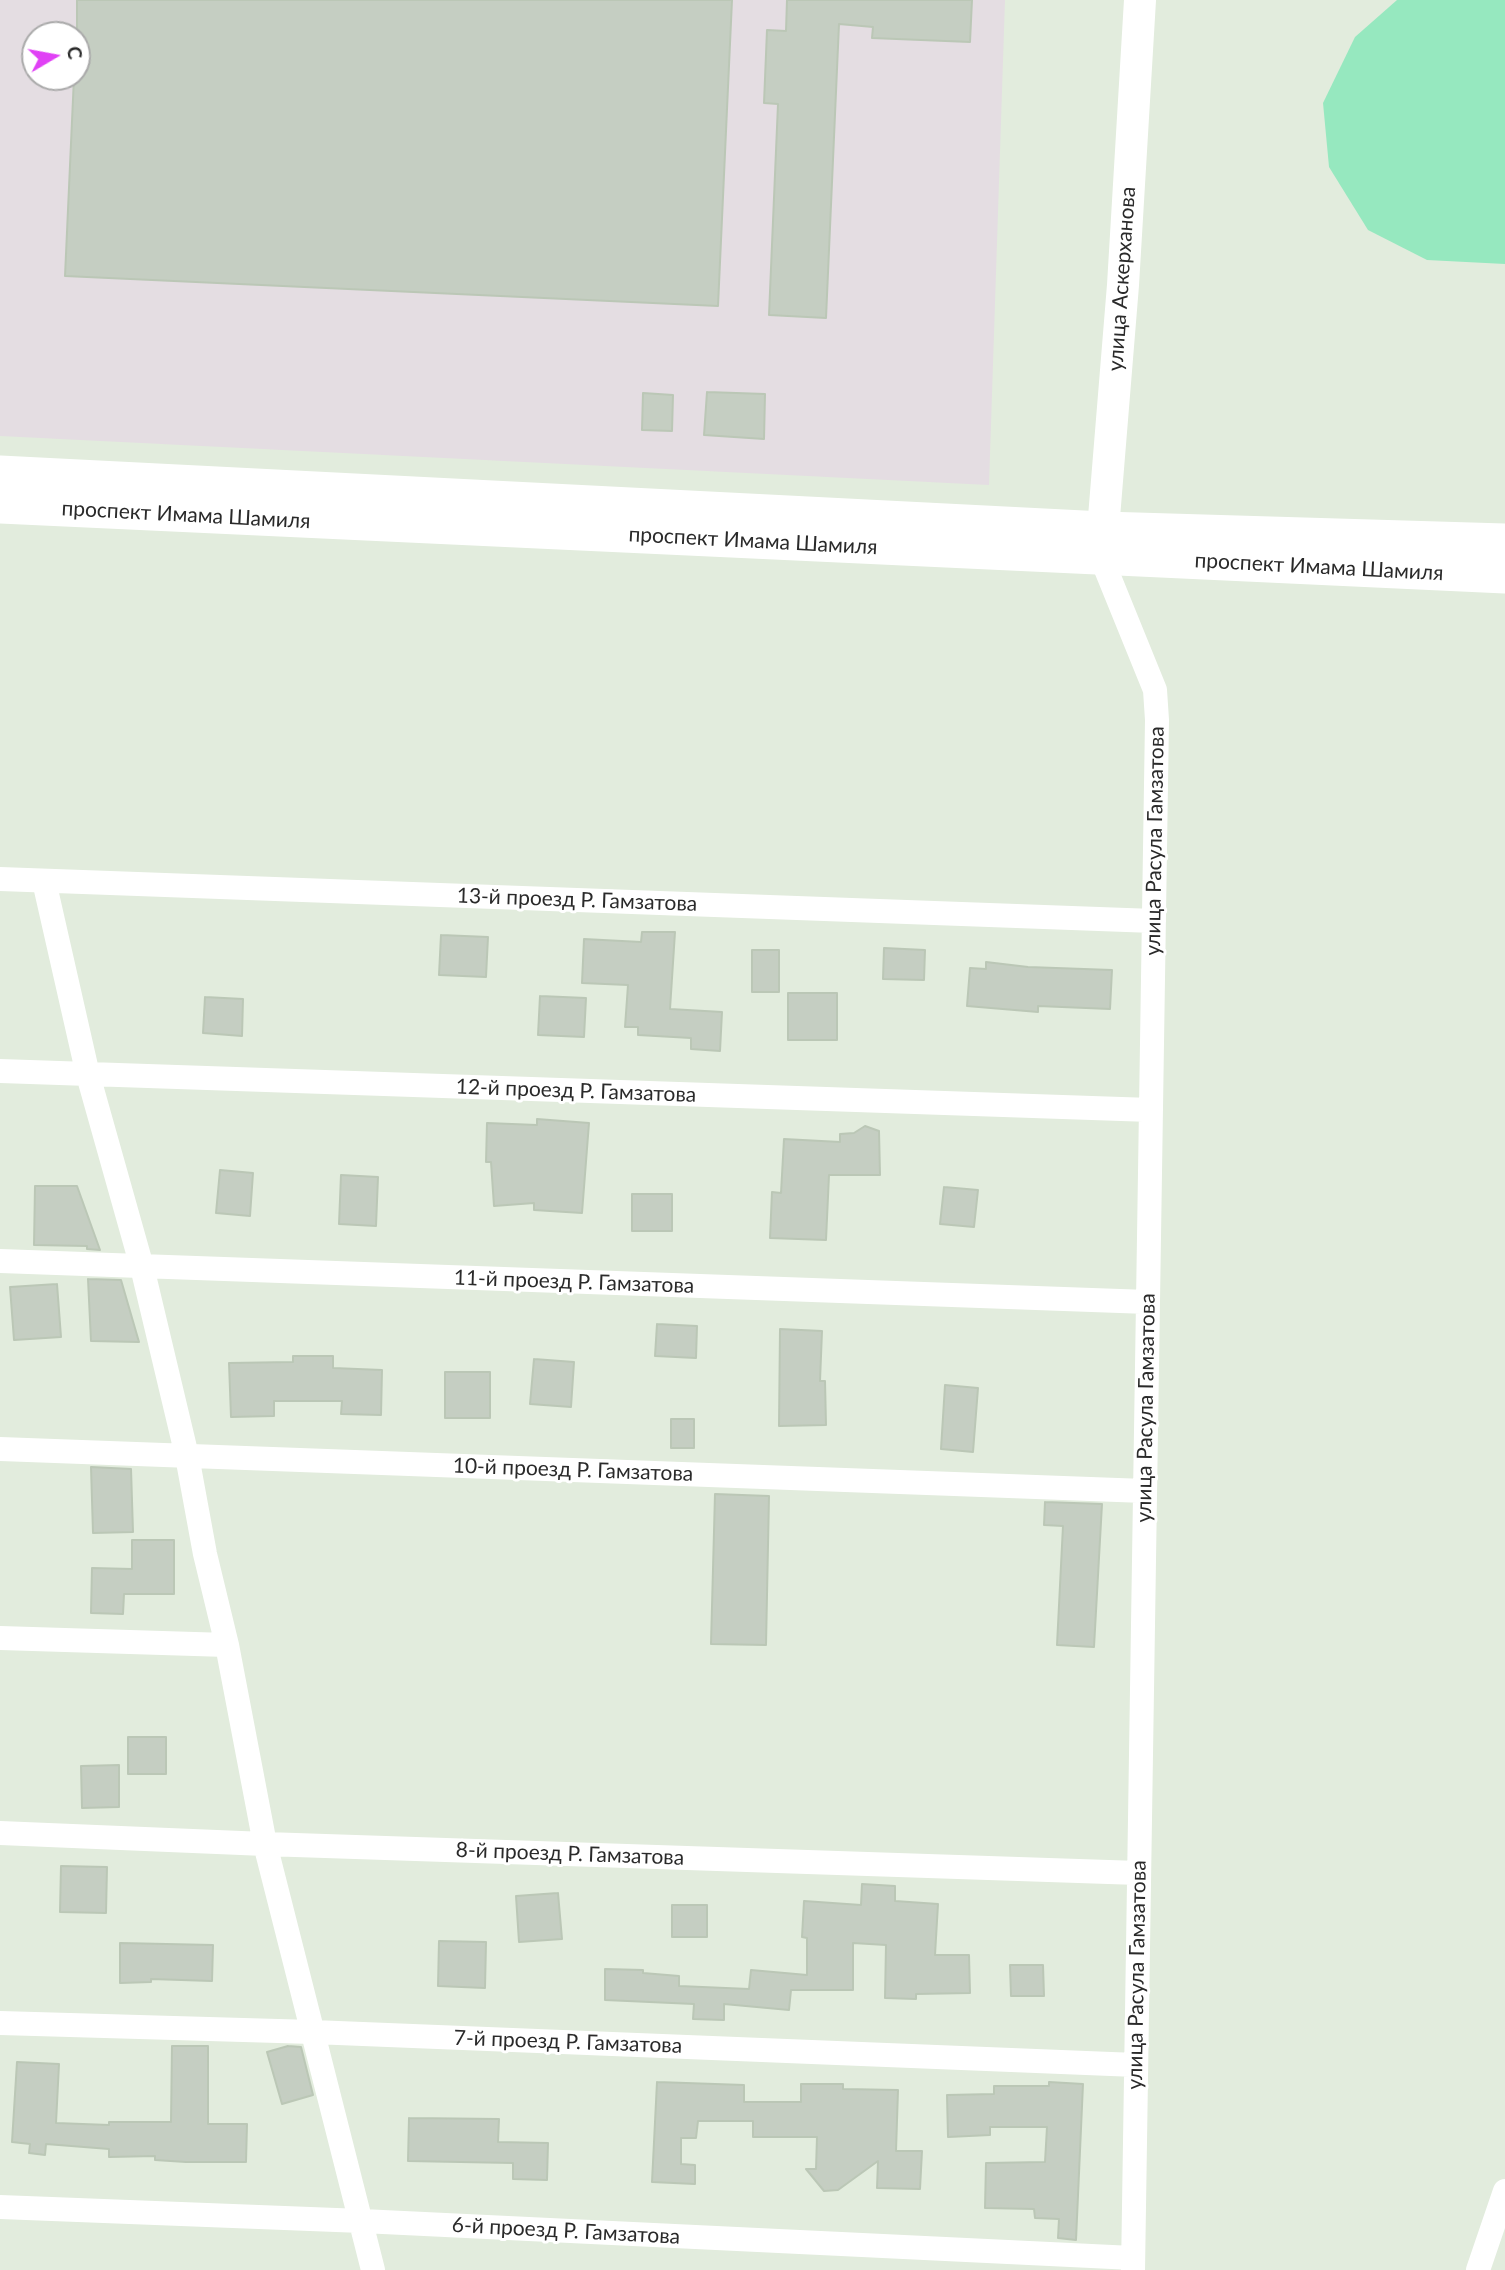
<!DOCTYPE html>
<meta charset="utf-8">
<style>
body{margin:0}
#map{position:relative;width:1505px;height:2270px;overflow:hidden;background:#e2ecdd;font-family:Lato,sans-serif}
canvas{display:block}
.north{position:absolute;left:21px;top:21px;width:70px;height:70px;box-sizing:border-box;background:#fff;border:2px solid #aaa;border-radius:50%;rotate:80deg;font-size:19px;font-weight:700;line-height:28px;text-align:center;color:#2a2a2a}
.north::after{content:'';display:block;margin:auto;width:24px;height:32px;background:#e041f5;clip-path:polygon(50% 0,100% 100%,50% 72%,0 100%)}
</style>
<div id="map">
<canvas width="1505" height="2270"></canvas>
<div class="north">С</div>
</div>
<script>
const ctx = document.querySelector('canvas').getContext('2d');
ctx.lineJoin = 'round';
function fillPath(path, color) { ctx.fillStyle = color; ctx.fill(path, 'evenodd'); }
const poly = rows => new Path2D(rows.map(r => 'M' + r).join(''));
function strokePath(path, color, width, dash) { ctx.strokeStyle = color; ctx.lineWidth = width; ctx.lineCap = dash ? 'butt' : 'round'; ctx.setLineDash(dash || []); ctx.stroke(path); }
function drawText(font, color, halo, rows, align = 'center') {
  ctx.font = font + ' Lato,sans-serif'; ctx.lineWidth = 6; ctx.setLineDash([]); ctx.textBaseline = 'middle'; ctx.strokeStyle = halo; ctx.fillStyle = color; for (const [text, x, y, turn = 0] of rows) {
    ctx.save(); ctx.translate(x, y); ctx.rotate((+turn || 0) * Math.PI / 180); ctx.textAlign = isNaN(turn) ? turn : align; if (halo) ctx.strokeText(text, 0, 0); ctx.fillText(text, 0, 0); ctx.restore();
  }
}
const industrial = poly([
 [0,0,1005,0,989,485,0,436],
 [35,35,77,35,77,77,35,77]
]);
const pitch = poly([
 [1397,0,1505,0,1505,264,1427,260,1368,230,1329,167,1323,103,1355,37]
]);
const building = poly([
 [77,0,732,0,718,306,65,276,74,77,77,77,77,0],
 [787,0,972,0,970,42,872,38,873,27,839,24,826,318,769,315,778,104,764,103,767,30,786,31,787,0],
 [707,392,765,394,764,439,704,435,707,392],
 [643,393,673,395,672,431,642,430,643,393],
 [642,932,675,932,670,1009,722,1012,720,1051,691,1049,691,1038,638,1035,638,1027,625,1027,628,985,582,983,584,939,641,942,642,932],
 [441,935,488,937,486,977,439,975,441,935],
 [884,948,925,950,924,980,883,979,884,948],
 [752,950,779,950,779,992,752,992,752,950],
 [986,962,1028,967,1112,970,1110,1009,1038,1006,1038,1012,967,1006,970,968,986,969,986,962],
 [788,993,837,993,837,1040,788,1040,788,993],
 [540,996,586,998,584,1037,538,1035,540,996],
 [205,997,243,999,242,1036,203,1033,205,997],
 [537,1119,589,1123,582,1213,534,1210,534,1203,494,1206,491,1162,486,1162,487,1123,537,1125,537,1119],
 [865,1126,879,1131,880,1175,829,1175,826,1240,770,1238,772,1192,781,1193,784,1139,840,1142,840,1134,854,1133,865,1126],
 [220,1170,253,1173,250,1216,216,1213,220,1170],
 [341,1175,378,1177,376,1226,339,1224,341,1175],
 [35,1186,77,1186,100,1250,87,1249,87,1246,34,1245,35,1186],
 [944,1187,978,1190,974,1227,940,1224,944,1187],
 [632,1194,672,1194,672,1231,632,1231,632,1194],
 [88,1279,121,1280,139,1342,91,1341,88,1279],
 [57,1284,61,1337,14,1340,10,1287,57,1284],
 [657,1324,697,1326,696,1358,655,1356,657,1324],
 [780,1329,822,1331,820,1381,825,1381,826,1425,779,1426,780,1329],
 [293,1356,333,1356,333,1368,382,1370,381,1415,341,1414,342,1401,274,1401,274,1416,231,1417,229,1363,293,1362,293,1356],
 [534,1359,574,1362,571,1407,530,1404,534,1359],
 [445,1372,490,1372,490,1418,445,1418,445,1372],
 [945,1385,978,1388,973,1452,941,1449,945,1385],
 [671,1419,694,1419,694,1448,671,1448,671,1419],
 [91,1467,131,1469,133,1532,93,1533,91,1467],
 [715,1494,769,1496,766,1645,711,1644,715,1494],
 [1045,1502,1102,1504,1094,1647,1057,1645,1063,1526,1044,1525,1045,1502],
 [132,1540,174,1540,174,1594,124,1594,123,1614,91,1613,92,1568,132,1569,132,1540],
 [128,1737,166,1737,166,1774,128,1774,128,1737],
 [119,1765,119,1807,82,1808,81,1766,119,1765],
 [61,1866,107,1867,106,1913,60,1912,61,1866],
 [862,1884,895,1886,895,1901,938,1904,935,1955,969,1955,970,1993,916,1994,916,1999,885,1998,886,1945,853,1943,853,1990,791,1990,789,2010,724,2004,724,2020,693,2019,694,2004,605,2000,605,1969,643,1970,643,1973,679,1976,679,1986,749,1989,751,1970,807,1975,807,1938,802,1937,804,1901,861,1905,862,1884],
 [558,1893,562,1939,519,1942,516,1896,558,1893],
 [672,1905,707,1905,707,1937,672,1937,672,1905],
 [439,1941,486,1942,485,1988,438,1986,439,1941],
 [120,1943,213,1945,212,1981,151,1979,151,1982,120,1983,120,1943],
 [1010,1965,1043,1965,1044,1996,1011,1996,1010,1965],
 [172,2046,208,2046,208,2124,247,2124,246,2162,186,2162,155,2160,155,2156,109,2157,109,2149,46,2144,45,2155,29,2153,30,2144,12,2142,17,2062,59,2064,56,2123,109,2125,109,2122,171,2122,172,2046],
 [288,2046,301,2047,313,2095,282,2104,267,2052,288,2046],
 [657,2082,744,2085,744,2102,801,2102,801,2084,843,2084,843,2089,898,2090,896,2151,922,2151,920,2189,877,2188,878,2161,838,2190,824,2191,806,2169,816,2169,817,2137,753,2137,753,2121,698,2121,696,2138,681,2138,681,2164,695,2165,695,2184,652,2182,657,2082],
 [1049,2082,1083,2084,1076,2240,1058,2238,1059,2219,1035,2218,1034,2209,985,2208,986,2163,1045,2162,1047,2127,990,2127,990,2135,948,2137,947,2095,994,2094,994,2086,1049,2086,1049,2082],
 [409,2118,499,2119,498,2142,548,2143,547,2180,513,2179,513,2163,408,2161,409,2118]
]);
const minor = poly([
 [1101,557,1155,690,1157,720,1133,2270],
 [0,879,1154,921],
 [44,881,88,1075,142,1267,187,1456,205,1554,227,1645,265,1844,373,2270],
 [0,1071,1151,1110],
 [0,1261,1148,1302],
 [0,1449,1145,1491],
 [0,1638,227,1645],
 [0,1833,265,1844,1139,1873],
 [0,2023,313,2032,1136,2065],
 [0,2207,362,2221,1133,2258],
 [1478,2270,1505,2191]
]);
const tertiary = poly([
 [1101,554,1123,285,1140,0]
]);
const secondary = poly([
 [0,473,1103,529,1505,541],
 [0,506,1505,576]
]);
const streetNames = [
 ["улица Аскерханова",1122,279,-86],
 ["проспект Имама Шамиля",186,515,3],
 ["проспект Имама Шамиля",753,541,3],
 ["проспект Имама Шамиля",1319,567,3],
 ["улица Расула Гамзатова",1155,841,-89],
 ["13-й проезд Р. Гамзатова",577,900,2],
 ["12-й проезд Р. Гамзатова",576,1091,2],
 ["11-й проезд Р. Гамзатова",574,1282,2],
 ["улица Расула Гамзатова",1146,1408,-89],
 ["10-й проезд Р. Гамзатова",573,1470,2],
 ["8-й проезд Р. Гамзатова",570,1854,2],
 ["улица Расула Гамзатова",1137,1975,-89],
 ["7-й проезд Р. Гамзатова",568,2042,2],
 ["6-й проезд Р. Гамзатова",566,2231,3]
];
fillPath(industrial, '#e4dde2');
fillPath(pitch, '#96e8bf');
fillPath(building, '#c5cec2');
strokePath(building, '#bbc7b6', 2);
strokePath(minor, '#fff', 24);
strokePath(tertiary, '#fff', 32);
strokePath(secondary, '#fff', 35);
drawText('21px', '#2a2a2a', '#fff', streetNames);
</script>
